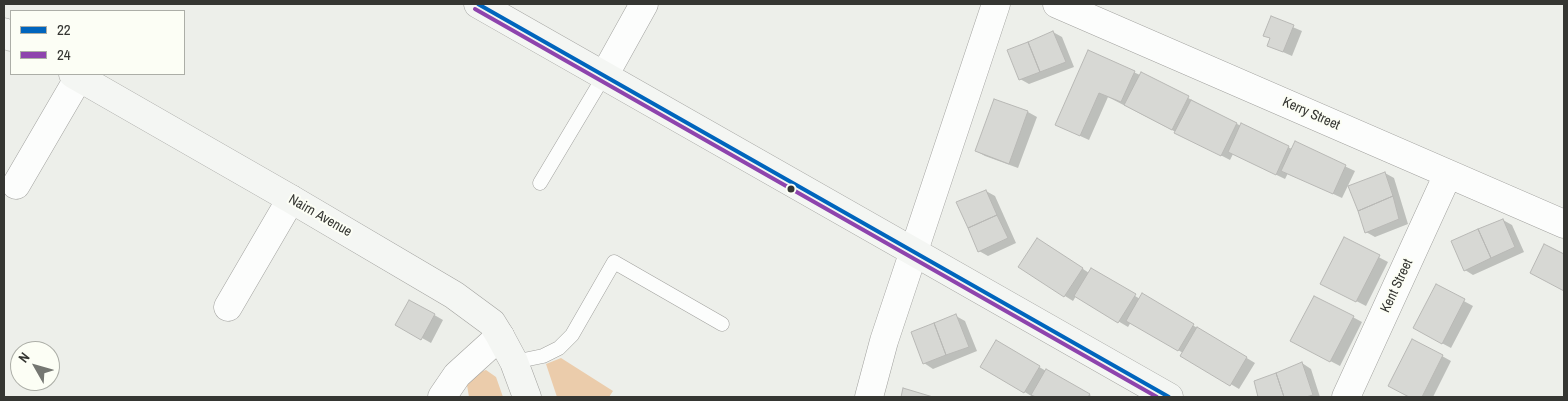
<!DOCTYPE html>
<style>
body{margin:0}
#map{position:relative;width:1568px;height:401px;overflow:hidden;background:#edefea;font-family:"Archivo Narrow",sans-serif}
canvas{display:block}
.frame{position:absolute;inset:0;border:5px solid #353632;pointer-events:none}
.legend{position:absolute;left:10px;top:10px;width:175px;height:65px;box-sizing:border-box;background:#fcfef5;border:1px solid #acaea7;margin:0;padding:6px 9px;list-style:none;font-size:15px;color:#353632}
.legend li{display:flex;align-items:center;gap:10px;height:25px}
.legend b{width:25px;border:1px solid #acaea7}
.north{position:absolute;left:10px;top:341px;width:50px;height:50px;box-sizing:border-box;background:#fcfef5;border:1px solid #acaea7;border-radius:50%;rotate:308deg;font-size:14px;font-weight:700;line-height:20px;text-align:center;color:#353632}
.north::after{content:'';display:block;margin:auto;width:18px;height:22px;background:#757772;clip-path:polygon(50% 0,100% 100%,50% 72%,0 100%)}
</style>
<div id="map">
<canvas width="1568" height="401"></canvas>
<div class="frame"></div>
<ul class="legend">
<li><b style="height:6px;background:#0065bd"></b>22</li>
<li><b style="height:6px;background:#8e44ad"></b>24</li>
</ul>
<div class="north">N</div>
</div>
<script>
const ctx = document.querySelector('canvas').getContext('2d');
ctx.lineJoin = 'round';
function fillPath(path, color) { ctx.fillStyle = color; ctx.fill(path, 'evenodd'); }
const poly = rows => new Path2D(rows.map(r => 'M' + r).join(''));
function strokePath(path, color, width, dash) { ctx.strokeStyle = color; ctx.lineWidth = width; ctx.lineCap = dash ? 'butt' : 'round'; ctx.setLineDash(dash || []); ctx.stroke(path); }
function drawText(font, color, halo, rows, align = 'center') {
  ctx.font = font + ' "Archivo Narrow",sans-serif'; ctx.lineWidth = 4; ctx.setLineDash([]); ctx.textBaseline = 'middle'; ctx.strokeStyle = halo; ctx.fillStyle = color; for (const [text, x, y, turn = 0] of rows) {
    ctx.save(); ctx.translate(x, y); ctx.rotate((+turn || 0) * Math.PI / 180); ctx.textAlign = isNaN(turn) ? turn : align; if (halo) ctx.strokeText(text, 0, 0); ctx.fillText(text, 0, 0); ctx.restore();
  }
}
const green = poly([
 [561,358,613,391,609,397,557,397,546,364],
 [486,370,496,377,503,397,469,397,467,385,474,374]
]);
const shadow = poly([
 [1271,18,1302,31,1292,56,1269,46,1271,39,1265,35],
 [1053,32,1062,37,1074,67,1029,84,1020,79],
 [1089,52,1140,75,1141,73,1241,126,1242,125,1292,149,1295,143,1355,171,1342,198,1288,173,1285,179,1233,154,1230,160,1108,97,1089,140,1056,125],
 [995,100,1028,112,1037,117,1018,168,985,156,976,151],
 [1385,173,1394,178,1408,224,1375,237,1366,232],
 [986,191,995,196,1016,243,988,256,979,251],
 [1503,220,1512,225,1524,252,1473,275,1465,270],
 [1344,239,1388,262,1366,306,1331,288],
 [1046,244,1089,273,1091,269,1140,299,1143,295,1255,363,1239,389,1182,355,1183,353,1131,322,1128,327,1076,296,1073,301,1065,296],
 [1436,286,1473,306,1451,348,1423,333],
 [1315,297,1362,322,1340,366,1301,346],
 [410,301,443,320,431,343,397,324],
 [956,316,965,321,977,351,933,369,924,363],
 [1413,340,1451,361,1433,397,1411,397,1398,390],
 [997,342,1046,371,1093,397,1038,397,1034,395,1033,397,982,366],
 [1302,363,1311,369,1320,397,1259,397,1255,382]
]);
const building = poly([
 [1271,16,1294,25,1283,52,1267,46,1270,38,1263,36,1271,16],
 [1053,31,1066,62,1040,72,1028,42,1053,31],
 [1028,42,1040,72,1019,80,1007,50,1028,42],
 [1088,50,1135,71,1121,102,1099,93,1080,136,1055,125,1088,50],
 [1141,72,1189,96,1172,130,1124,105,1141,72],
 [994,99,1028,111,1009,164,975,151,994,99],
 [1191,100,1237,123,1221,156,1174,133,1191,100],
 [1241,123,1289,146,1276,175,1228,152,1241,123],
 [1295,141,1346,165,1333,194,1281,171,1295,141],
 [1385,172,1393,196,1358,211,1348,186,1385,172],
 [986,190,997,215,968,228,956,202,986,190],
 [1393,196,1399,219,1365,233,1358,211,1393,196],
 [997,215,1008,238,978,252,968,228,997,215],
 [1503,219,1515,247,1491,258,1478,229,1503,219],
 [1478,229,1491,258,1464,271,1451,241,1478,229],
 [1344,237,1380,255,1356,302,1320,284,1344,237],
 [1037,238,1083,268,1064,297,1018,267,1037,238],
 [1544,244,1564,254,1564,291,1530,273,1544,244],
 [1091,268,1136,294,1118,323,1074,296,1091,268],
 [1436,284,1465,299,1442,344,1413,328,1436,284],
 [1142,293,1194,324,1178,351,1126,321,1142,293],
 [1314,296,1354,316,1330,362,1290,341,1314,296],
 [409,300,435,314,421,340,395,325,409,300],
 [956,314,969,347,946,355,934,323,956,314],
 [934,323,946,355,923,364,911,332,934,323],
 [1197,327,1247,357,1230,386,1180,356,1197,327],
 [1412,339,1443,355,1422,397,1409,397,1388,386,1412,339],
 [996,340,1040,366,1024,393,980,367,996,340],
 [1302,362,1313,395,1306,397,1284,397,1276,373,1302,362],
 [1046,369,1090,394,1088,397,1036,397,1031,395,1046,369],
 [1276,373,1284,397,1258,397,1254,381,1276,373],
 [903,388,933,397,901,397,903,388]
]);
const lane = poly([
 [540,183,604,76],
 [514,362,543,356,559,348,572,335,614,262,722,324]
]);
const street = poly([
 [1057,4,1564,224],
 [604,76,644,4],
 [16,185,79,77],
 [228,307,291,199],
 [442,397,457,375,500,336],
 [869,397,884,341,996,4],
 [1346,397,1448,174]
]);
const secondary = poly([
 [478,4,1169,397],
 [4,32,11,37],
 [73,74,291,199,454,295,492,323,500,336,514,362,527,397]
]);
const bus1 = poly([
 [478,4,1169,397]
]);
const bus2 = poly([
 [475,9,1157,397]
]);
const markers = [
 [791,189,4.5,"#353632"]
];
const streetNames = [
 ["Kerry Street",1311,114,24],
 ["Nairn Avenue",320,216,30],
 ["Kent Street",1397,286,-65]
];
fillPath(green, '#ebccab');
fillPath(shadow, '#0003');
fillPath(building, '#d7d8d4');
strokePath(building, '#b8b8b5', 1);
strokePath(lane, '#a1a19e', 15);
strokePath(street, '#a1a19e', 29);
strokePath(secondary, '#a1a19e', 29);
strokePath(lane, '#fcfdfc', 14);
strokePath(street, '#fcfdfc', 28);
strokePath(secondary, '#f4f6f3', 28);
strokePath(bus1, '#0065bd', 4);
strokePath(bus2, '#8e44ad', 4);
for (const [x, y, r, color] of markers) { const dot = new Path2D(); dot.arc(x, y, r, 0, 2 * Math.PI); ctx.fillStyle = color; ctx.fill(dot); strokePath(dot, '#fcfef5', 2); }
drawText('14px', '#353632', '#fcfef5', streetNames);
</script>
